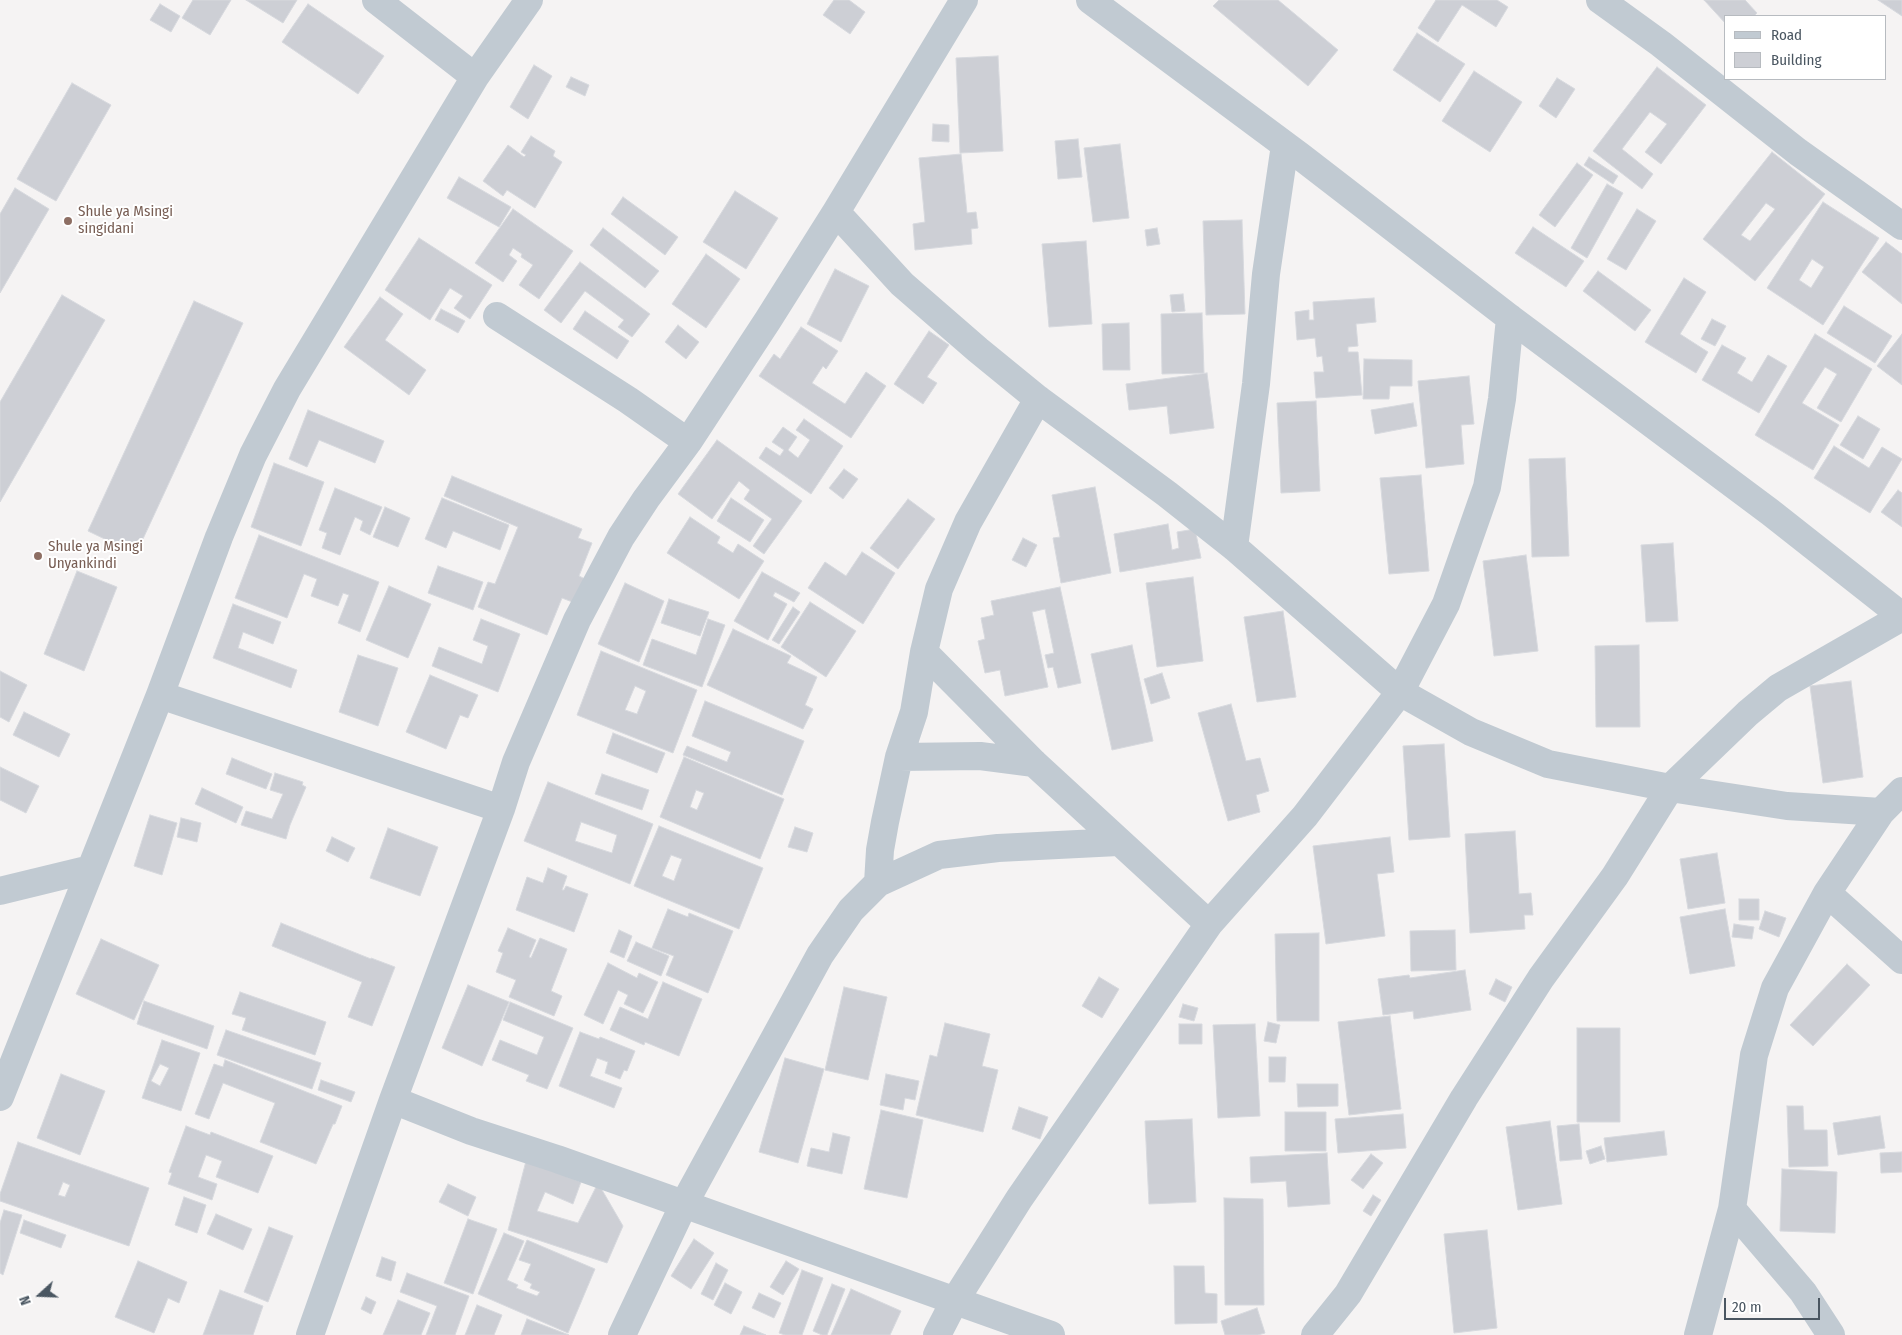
<!DOCTYPE html>
<style>
body{margin:0}
#map{position:relative;width:1902px;height:1335px;overflow:hidden;background:#f5f3f3;font-family:"Fira Sans Condensed",sans-serif}
canvas{display:block}
.legend{position:absolute;left:1724px;top:15px;width:162px;height:65px;box-sizing:border-box;background:#fff;border:1px solid #b7bbc0;margin:0;padding:6px 9px;list-style:none;font-size:15px;color:#4a5661}
.legend li{display:flex;align-items:center;gap:10px;height:25px}
.legend b{width:25px;border:1px solid #b7bbc0}
.north{position:absolute;left:15px;top:1270px;width:50px;height:50px;-webkit-text-stroke:4px #fff;paint-order:stroke;rotate:250deg;font-size:14px;font-weight:700;line-height:20px;text-align:center;color:#4a5661}
.north::after{content:'';display:block;margin:auto;width:18px;height:22px;background:#4a5661;clip-path:polygon(50% 0,100% 100%,50% 72%,0 100%)}
.scale{position:absolute;left:1724px;top:1298px;width:96px;height:22px;box-sizing:border-box;border:2px solid #4a5661;border-top:0;padding-left:6px;font-size:15px;line-height:18px;white-space:nowrap;color:#4a5661;-webkit-text-stroke:4px #fff;paint-order:stroke}
</style>
<div id="map">
<canvas width="1902" height="1335"></canvas>
<ul class="legend">
<li><b style="height:6px;background:#c1cad2"></b>Road</li>
<li><b style="height:14px;background:#cdcfd5"></b>Building</li>
</ul>
<div class="north">N</div>
<div class="scale">20 m</div>
</div>
<script>
const ctx = document.querySelector('canvas').getContext('2d');
ctx.lineJoin = 'round';
function fillPath(path, color) { ctx.fillStyle = color; ctx.fill(path, 'evenodd'); }
const poly = rows => new Path2D(rows.map(r => 'M' + r).join(''));
function strokePath(path, color, width, dash) { ctx.strokeStyle = color; ctx.lineWidth = width; ctx.lineCap = dash ? 'butt' : 'round'; ctx.setLineDash(dash || []); ctx.stroke(path); }
function drawText(font, color, halo, rows, align = 'center') {
  ctx.font = font + ' "Fira Sans Condensed",sans-serif'; ctx.lineWidth = 4; ctx.setLineDash([]); ctx.textBaseline = 'middle'; ctx.strokeStyle = halo; ctx.fillStyle = color; for (const [text, x, y, turn = 0] of rows) {
    ctx.save(); ctx.translate(x, y); ctx.rotate((+turn || 0) * Math.PI / 180); ctx.textAlign = isNaN(turn) ? turn : align; if (halo) ctx.strokeText(text, 0, 0); ctx.fillText(text, 0, 0); ctx.restore();
  }
}
const building = poly([
 [193,0,231,0,210,35,182,18,193,0],
 [246,0,297,0,283,23,246,0],
 [834,0,849,0,865,12,850,34,823,15,834,0],
 [1219,0,1278,0,1338,50,1308,86,1213,6,1219,0],
 [1436,0,1497,0,1508,7,1496,27,1462,5,1438,42,1418,28,1436,0],
 [1704,0,1745,0,1757,13,1754,16,1726,16,1726,24,1704,0],
 [1878,0,1902,0,1902,16,1878,0],
 [160,4,180,16,171,32,150,20,160,4],
 [308,4,384,56,358,94,282,42,308,4],
 [1417,33,1465,64,1440,102,1393,70,1417,33],
 [998,56,1003,151,960,153,956,58,998,56],
 [534,65,552,76,528,119,510,107,534,65],
 [1657,67,1706,105,1661,164,1645,152,1667,124,1650,112,1622,149,1653,174,1642,189,1593,151,1657,67],
 [1474,71,1522,102,1490,152,1442,121,1474,71],
 [571,77,589,85,585,96,566,87,571,77],
 [1557,78,1575,89,1556,118,1539,106,1557,78],
 [72,83,111,105,56,201,17,179,72,83],
 [933,124,949,125,949,142,932,141,933,124],
 [531,136,555,151,553,156,562,162,535,208,507,190,503,196,483,181,508,145,524,157,526,155,521,152,531,136],
 [1078,139,1082,177,1058,179,1055,141,1078,139],
 [1120,144,1129,218,1093,222,1084,148,1120,144],
 [1772,152,1825,194,1755,281,1703,239,1772,152],
 [1766,203,1775,209,1750,241,1741,235,1766,203],
 [961,154,967,213,976,212,978,228,971,229,972,244,915,250,913,224,925,222,919,158,961,154],
 [1589,157,1618,176,1613,184,1584,165,1589,157],
 [1577,163,1593,175,1555,227,1539,215,1577,163],
 [459,177,511,207,499,227,447,198,459,177],
 [1607,184,1623,193,1587,258,1571,248,1607,184],
 [15,188,49,209,0,293,0,214,15,188],
 [735,191,778,218,746,269,703,242,735,191],
 [623,197,678,237,665,255,611,214,623,197],
 [1823,202,1879,238,1823,325,1767,288,1823,202],
 [1812,259,1824,267,1811,288,1799,280,1812,259],
 [513,209,573,251,539,299,519,285,533,265,521,257,522,254,513,248,509,255,517,261,503,282,475,263,513,209],
 [1637,209,1656,221,1626,270,1607,259,1637,209],
 [1242,220,1245,314,1206,315,1203,221,1242,220],
 [1533,227,1584,261,1566,287,1515,253,1533,227],
 [603,228,659,271,645,288,590,245,603,228],
 [1157,228,1160,244,1147,246,1145,230,1157,228],
 [419,238,492,285,470,319,454,308,463,296,450,288,430,320,385,290,419,238],
 [1086,241,1092,324,1049,327,1042,244,1086,241],
 [1886,242,1902,254,1902,304,1862,272,1886,242],
 [706,254,740,279,706,328,672,304,706,254],
 [580,262,650,314,632,337,618,327,624,320,585,291,561,323,544,310,580,262],
 [835,269,869,286,841,342,807,324,835,269],
 [1598,271,1651,310,1635,331,1583,291,1598,271],
 [1684,278,1706,292,1680,334,1708,352,1696,373,1645,342,1684,278],
 [1183,294,1185,311,1172,312,1170,295,1183,294],
 [62,295,105,320,0,502,0,402,62,295],
 [380,297,403,314,385,340,426,370,409,395,344,347,380,297],
 [1374,298,1376,322,1356,324,1358,346,1348,347,1348,352,1358,352,1362,395,1316,398,1314,372,1324,372,1322,356,1317,357,1315,338,1297,340,1295,312,1309,310,1309,320,1314,320,1313,302,1374,298],
 [194,301,243,323,136,554,88,531,194,301],
 [1844,306,1892,336,1875,363,1827,333,1844,306],
 [441,309,465,321,458,333,435,320,441,309],
 [585,311,629,341,617,359,573,329,585,311],
 [1202,313,1204,373,1162,374,1161,314,1202,313],
 [1712,319,1726,326,1715,346,1701,339,1712,319],
 [1129,323,1130,370,1103,370,1102,324,1129,323],
 [678,325,699,342,686,359,665,342,678,325],
 [801,327,838,351,826,369,823,366,812,383,845,404,866,372,886,386,851,438,759,376,774,354,780,359,801,327],
 [929,331,949,345,927,377,937,383,923,404,894,384,929,331],
 [1815,334,1872,369,1841,422,1817,408,1837,374,1825,367,1802,403,1839,425,1813,470,1755,435,1815,334],
 [1902,334,1902,385,1877,366,1902,334],
 [1722,345,1746,358,1737,373,1752,382,1768,355,1787,366,1759,413,1702,380,1722,345],
 [1364,359,1412,360,1412,386,1390,386,1389,399,1363,399,1364,359],
 [1207,373,1214,428,1170,434,1167,406,1129,410,1126,384,1207,373],
 [1469,376,1474,424,1461,425,1464,464,1426,468,1418,381,1469,376],
 [1316,401,1320,491,1281,493,1277,403,1316,401],
 [1413,403,1417,426,1375,434,1371,410,1413,403],
 [308,410,384,441,375,463,319,440,307,467,289,459,308,410],
 [1858,416,1880,429,1863,459,1840,445,1858,416],
 [804,419,843,446,811,494,759,458,766,447,780,456,784,450,772,442,783,427,797,437,788,450,798,458,810,440,796,430,804,419],
 [717,440,802,501,764,554,753,546,772,519,744,499,750,490,739,481,712,519,678,494,717,440],
 [1834,446,1869,468,1882,447,1902,459,1870,513,1814,478,1834,446],
 [1565,458,1569,556,1532,557,1529,459,1565,458],
 [274,463,324,482,301,546,251,527,274,463],
 [844,469,858,479,843,499,829,488,844,469],
 [1421,475,1429,571,1389,574,1380,478,1421,475],
 [452,476,582,529,578,538,592,543,579,576,585,579,575,603,562,598,547,635,478,607,488,582,495,584,518,527,444,496,452,476],
 [1095,487,1111,573,1061,583,1053,538,1060,537,1052,495,1095,487],
 [335,488,382,507,370,535,360,530,363,521,355,517,340,555,322,548,327,533,319,530,335,488],
 [1898,490,1902,493,1902,527,1881,512,1898,490],
 [442,498,509,525,500,550,453,531,446,548,425,539,442,498],
 [731,498,764,520,750,542,717,521,731,498],
 [908,499,935,519,898,569,870,548,908,499],
 [385,507,410,518,398,547,373,537,385,507],
 [690,517,720,537,717,543,733,553,738,544,764,561,739,599,667,553,690,517],
 [1168,524,1172,550,1179,548,1177,532,1195,529,1201,558,1120,572,1114,534,1168,524],
 [259,535,379,582,360,632,338,623,349,595,343,593,338,606,311,596,317,579,304,574,287,618,235,598,259,535],
 [1023,538,1037,545,1026,567,1012,560,1023,538],
 [1673,543,1678,621,1646,622,1641,545,1673,543],
 [862,552,895,573,863,624,808,588,825,562,846,576,862,552],
 [1526,555,1538,651,1494,656,1483,561,1526,555],
 [438,566,483,582,473,610,428,593,438,566],
 [77,571,117,587,84,671,44,654,77,571],
 [762,572,800,593,794,602,775,592,773,596,787,604,768,640,734,621,762,572],
 [1193,577,1203,661,1157,667,1146,583,1193,577],
 [625,583,664,601,639,662,598,644,625,583],
 [389,586,431,604,408,658,366,640,389,586],
 [1060,587,1081,683,1058,688,1053,667,1048,668,1045,655,1054,653,1045,609,1032,612,1048,687,1005,696,1000,670,985,673,978,641,985,639,981,618,994,615,991,601,1060,587],
 [669,599,709,612,700,636,661,623,669,599],
 [810,602,856,631,826,677,781,647,810,602],
 [233,604,281,622,273,644,243,632,238,648,297,670,291,688,213,658,233,604],
 [793,607,800,612,779,644,772,640,793,607],
 [1283,611,1296,697,1257,702,1244,617,1283,611],
 [481,619,520,634,498,692,432,666,439,647,482,664,488,646,473,640,481,619],
 [708,619,725,625,702,687,643,665,652,639,696,655,708,619],
 [733,629,791,656,787,663,817,677,805,705,813,709,803,729,707,685,733,629],
 [1132,645,1153,741,1112,750,1091,654,1132,645],
 [1639,645,1640,727,1596,727,1595,646,1639,645],
 [601,651,697,690,673,753,577,715,601,651],
 [635,686,646,691,637,714,625,710,635,686],
 [358,655,398,668,378,726,339,712,358,655],
 [0,671,27,685,9,722,0,717,0,671],
 [1162,673,1170,698,1151,704,1144,679,1162,673],
 [430,675,478,695,468,718,460,715,446,749,406,732,430,675],
 [1851,681,1863,777,1823,783,1810,686,1851,681],
 [705,701,804,741,782,795,683,755,687,746,727,762,731,752,692,736,705,701],
 [1231,704,1246,761,1260,758,1269,791,1256,795,1260,812,1228,821,1198,713,1231,704],
 [24,712,70,734,59,757,13,735,24,712],
 [613,733,665,753,657,773,606,753,613,733],
 [1444,744,1450,837,1409,840,1403,746,1444,744],
 [684,757,784,799,760,859,660,817,684,757],
 [696,790,704,793,697,810,690,807,696,790],
 [232,758,272,774,266,789,226,774,232,758],
 [0,767,39,786,26,813,0,800,0,767],
 [275,773,303,782,302,785,306,787,290,825,286,839,241,825,246,811,272,819,283,794,270,790,275,773],
 [602,774,649,790,642,810,595,794,602,774],
 [548,782,653,824,630,884,524,841,548,782],
 [581,822,617,835,612,853,575,841,581,822],
 [202,788,243,807,236,823,195,804,202,788],
 [150,815,177,823,162,875,134,866,150,815],
 [181,818,201,823,197,842,177,837,181,818],
 [659,826,763,868,739,929,634,886,659,826],
 [671,855,682,859,674,881,662,876,671,855],
 [795,827,813,833,807,852,788,847,795,827],
 [388,828,438,847,420,896,370,878,388,828],
 [1515,831,1519,894,1531,893,1533,915,1524,915,1525,929,1470,933,1465,834,1515,831],
 [332,837,355,848,348,862,326,851,332,837],
 [1390,837,1394,872,1377,874,1385,936,1326,944,1313,846,1390,837],
 [1717,853,1725,903,1688,909,1680,859,1717,853],
 [548,868,567,876,562,890,564,890,566,886,588,894,574,932,516,910,527,877,543,883,548,868],
 [1739,899,1759,899,1759,920,1739,920,1739,899],
 [668,909,688,917,689,913,733,931,708,993,666,975,674,956,652,948,668,909],
 [1725,909,1735,966,1690,974,1680,917,1725,909],
 [1765,911,1786,918,1779,937,1759,929,1765,911],
 [281,923,371,959,371,958,395,967,372,1026,348,1017,362,982,272,946,281,923],
 [1734,924,1754,927,1752,939,1732,937,1734,924],
 [508,928,536,940,529,957,531,958,540,938,567,949,551,991,562,996,554,1016,509,997,516,980,496,972,503,953,498,951,508,928],
 [619,930,632,936,624,958,610,952,619,930],
 [1455,930,1456,970,1411,971,1410,931,1455,930],
 [1319,933,1319,1021,1277,1021,1275,934,1319,933],
 [101,939,159,965,134,1020,76,994,101,939],
 [636,942,669,956,661,976,627,961,636,942],
 [608,963,637,978,639,973,658,982,643,1013,624,1004,628,995,618,990,603,1024,584,1015,608,963],
 [1847,964,1870,985,1813,1046,1790,1025,1847,964],
 [1465,970,1471,1010,1414,1019,1413,1011,1383,1015,1378,979,1409,975,1410,978,1465,970],
 [1099,977,1119,989,1102,1018,1082,1006,1099,977],
 [1496,979,1512,987,1505,1002,1489,994,1496,979],
 [663,982,702,999,679,1056,645,1042,644,1045,610,1030,620,1007,648,1019,663,982],
 [468,985,509,1002,482,1066,442,1048,468,985],
 [844,987,887,997,868,1080,825,1070,844,987],
 [240,992,326,1022,315,1055,242,1030,246,1018,232,1014,240,992],
 [144,1001,214,1026,207,1049,137,1024,144,1001],
 [510,1002,573,1028,547,1089,526,1081,529,1075,492,1060,500,1040,537,1055,544,1037,503,1020,510,1002],
 [1183,1004,1198,1008,1194,1021,1179,1017,1183,1004],
 [1390,1016,1401,1109,1349,1115,1338,1022,1390,1016],
 [1268,1022,1280,1025,1276,1043,1264,1041,1268,1022],
 [945,1023,990,1034,982,1066,998,1070,983,1132,916,1115,930,1055,937,1057,945,1023],
 [1179,1024,1202,1024,1202,1044,1179,1044,1179,1024],
 [1255,1024,1260,1116,1218,1118,1213,1025,1255,1024],
 [1577,1028,1620,1028,1620,1122,1577,1122,1577,1028],
 [226,1030,321,1063,312,1089,217,1055,226,1030],
 [580,1032,599,1039,600,1037,635,1051,627,1071,624,1070,620,1079,605,1073,608,1062,597,1058,590,1076,622,1088,614,1108,559,1086,580,1032],
 [162,1040,200,1053,181,1111,142,1098,162,1040],
 [160,1064,169,1068,160,1086,151,1081,160,1064],
 [1269,1057,1286,1057,1285,1082,1269,1082,1269,1057],
 [785,1058,824,1069,798,1163,759,1152,785,1058],
 [225,1060,342,1106,335,1124,333,1124,316,1164,260,1142,275,1103,223,1083,209,1119,195,1114,214,1064,223,1067,225,1060],
 [61,1074,105,1091,80,1155,37,1138,61,1074],
 [886,1074,919,1081,915,1100,905,1098,903,1110,880,1105,886,1074],
 [321,1080,355,1092,351,1102,318,1090,321,1080],
 [1297,1084,1338,1084,1338,1106,1298,1107,1297,1084],
 [1787,1106,1803,1106,1804,1130,1827,1130,1828,1166,1789,1167,1787,1106],
 [1019,1107,1048,1117,1040,1139,1012,1129,1019,1107],
 [881,1110,923,1120,907,1198,864,1189,881,1110],
 [1285,1112,1326,1112,1326,1151,1285,1151,1285,1112],
 [1403,1114,1406,1148,1338,1153,1335,1119,1403,1114],
 [1880,1116,1885,1148,1838,1155,1833,1123,1880,1116],
 [1192,1119,1196,1202,1149,1204,1145,1121,1192,1119],
 [1550,1121,1562,1204,1518,1210,1506,1127,1550,1121],
 [1579,1124,1582,1159,1560,1161,1557,1126,1579,1124],
 [186,1126,210,1135,211,1132,273,1156,258,1193,216,1177,222,1161,206,1155,198,1177,217,1184,212,1200,168,1184,172,1173,169,1172,186,1126],
 [1664,1131,1667,1155,1607,1162,1604,1138,1664,1131],
 [833,1133,850,1137,842,1174,807,1166,811,1148,829,1152,833,1133],
 [18,1142,149,1188,129,1246,0,1201,0,1194,18,1142],
 [63,1182,70,1185,65,1197,58,1195,63,1182],
 [1601,1146,1605,1159,1590,1164,1586,1151,1601,1146],
 [1902,1152,1902,1172,1881,1173,1880,1153,1902,1152],
 [1327,1153,1330,1204,1288,1207,1286,1181,1251,1183,1250,1157,1327,1153],
 [1371,1154,1383,1163,1363,1189,1351,1180,1371,1154],
 [526,1161,581,1182,573,1204,545,1192,537,1211,578,1223,598,1183,623,1226,607,1263,508,1230,526,1161],
 [1782,1169,1837,1172,1835,1233,1780,1231,1782,1169],
 [448,1184,476,1197,468,1216,439,1202,448,1184],
 [1373,1195,1381,1200,1371,1216,1363,1211,1373,1195],
 [184,1197,206,1205,197,1233,175,1225,184,1197],
 [1224,1198,1263,1199,1264,1305,1225,1305,1224,1198],
 [4,1210,22,1215,3,1275,0,1273,0,1223,4,1210],
 [216,1214,252,1229,243,1250,207,1234,216,1214],
 [468,1219,497,1229,473,1294,444,1283,468,1219],
 [24,1220,66,1235,61,1248,20,1233,24,1220],
 [269,1227,293,1236,268,1302,244,1292,269,1227],
 [1487,1230,1497,1328,1454,1333,1444,1234,1487,1230],
 [504,1233,524,1241,507,1280,518,1285,516,1288,537,1296,540,1292,530,1288,532,1284,524,1280,531,1264,519,1260,527,1240,595,1269,568,1333,478,1294,504,1233],
 [694,1239,714,1253,691,1289,671,1276,694,1239],
 [382,1257,396,1262,391,1281,376,1276,382,1257],
 [138,1261,187,1282,179,1303,168,1298,154,1333,115,1317,138,1261],
 [786,1261,799,1269,783,1295,770,1287,786,1261],
 [716,1263,728,1270,713,1300,701,1294,716,1263],
 [1174,1266,1204,1266,1205,1293,1217,1294,1217,1323,1175,1324,1174,1266],
 [802,1270,823,1278,802,1335,785,1335,779,1333,802,1270],
 [407,1273,469,1296,455,1335,426,1335,437,1306,400,1292,407,1273],
 [725,1283,742,1292,731,1314,714,1305,725,1283],
 [832,1284,845,1289,827,1335,822,1335,813,1331,832,1284],
 [851,1289,901,1311,890,1335,831,1335,851,1289],
 [220,1290,263,1306,253,1335,203,1335,220,1290],
 [759,1293,781,1303,774,1318,752,1308,759,1293],
 [366,1297,376,1302,371,1314,361,1309,366,1297],
 [398,1300,430,1313,421,1335,383,1335,398,1300],
 [477,1305,502,1315,494,1335,465,1335,477,1305],
 [1257,1308,1265,1333,1258,1335,1225,1335,1221,1321,1257,1308],
 [527,1319,569,1335,521,1335,527,1319],
 [744,1326,766,1335,740,1335,744,1326]
]);
const minor = poly([
 [376,0,475,77],
 [1090,0,1300,156,1510,318,1770,512,1902,616],
 [1600,0,1661,44,1798,152,1902,226],
 [836,212,902,284,978,350,1038,399,1167,494,1234,547,1400,692,1471,732,1548,764,1670,788,1787,806,1881,812],
 [497,316,628,400,688,442],
 [1234,547,1256,384,1266,274,1285,145],
 [924,652,1034,763,1209,924],
 [160,695,501,809],
 [899,757,980,756,1034,763],
 [878,883,880,850,885,822,899,757,914,712,924,652,939,589,968,522,1038,399],
 [0,891,90,869],
 [1827,893,1902,960],
 [0,1097,160,695,219,537,253,455,287,389,475,77,529,0],
 [393,1100,471,1131,557,1159,1051,1335],
 [1732,1209,1803,1292,1831,1335],
 [310,1335,393,1100,501,809,516,762,577,620,621,537,646,499,688,442,768,320,836,212,964,0],
 [622,1335,684,1204,820,955,851,910,878,883,939,855,998,848,1118,842],
 [937,1335,954,1302,1019,1199,1209,924,1305,816,1400,692,1446,604,1487,487,1502,399,1510,318],
 [1315,1335,1348,1294,1464,1098,1541,978,1615,876,1670,788,1748,713,1778,688,1902,617],
 [1698,1335,1732,1209,1754,1055,1775,988,1827,893,1881,812,1902,791]
]);
const markers = [
 [68,221,5,"#8d6e63"],
 [38,556,5,"#8d6e63"]
];
const educationNames = [
 ["Shule ya Msingi",78,212],
 ["singidani",78,229],
 ["Shule ya Msingi",48,547],
 ["Unyankindi",48,564]
];
fillPath(building, '#cdcfd5');
strokePath(building, '#d7d9de', 1);
strokePath(minor, '#c1cad2', 28);
for (const [x, y, r, color] of markers) { const dot = new Path2D(); dot.arc(x, y, r, 0, 2 * Math.PI); ctx.fillStyle = color; ctx.fill(dot); strokePath(dot, '#fff', 2); }
drawText('15px', '#785e54', '#fff', educationNames, 'left');
</script>
